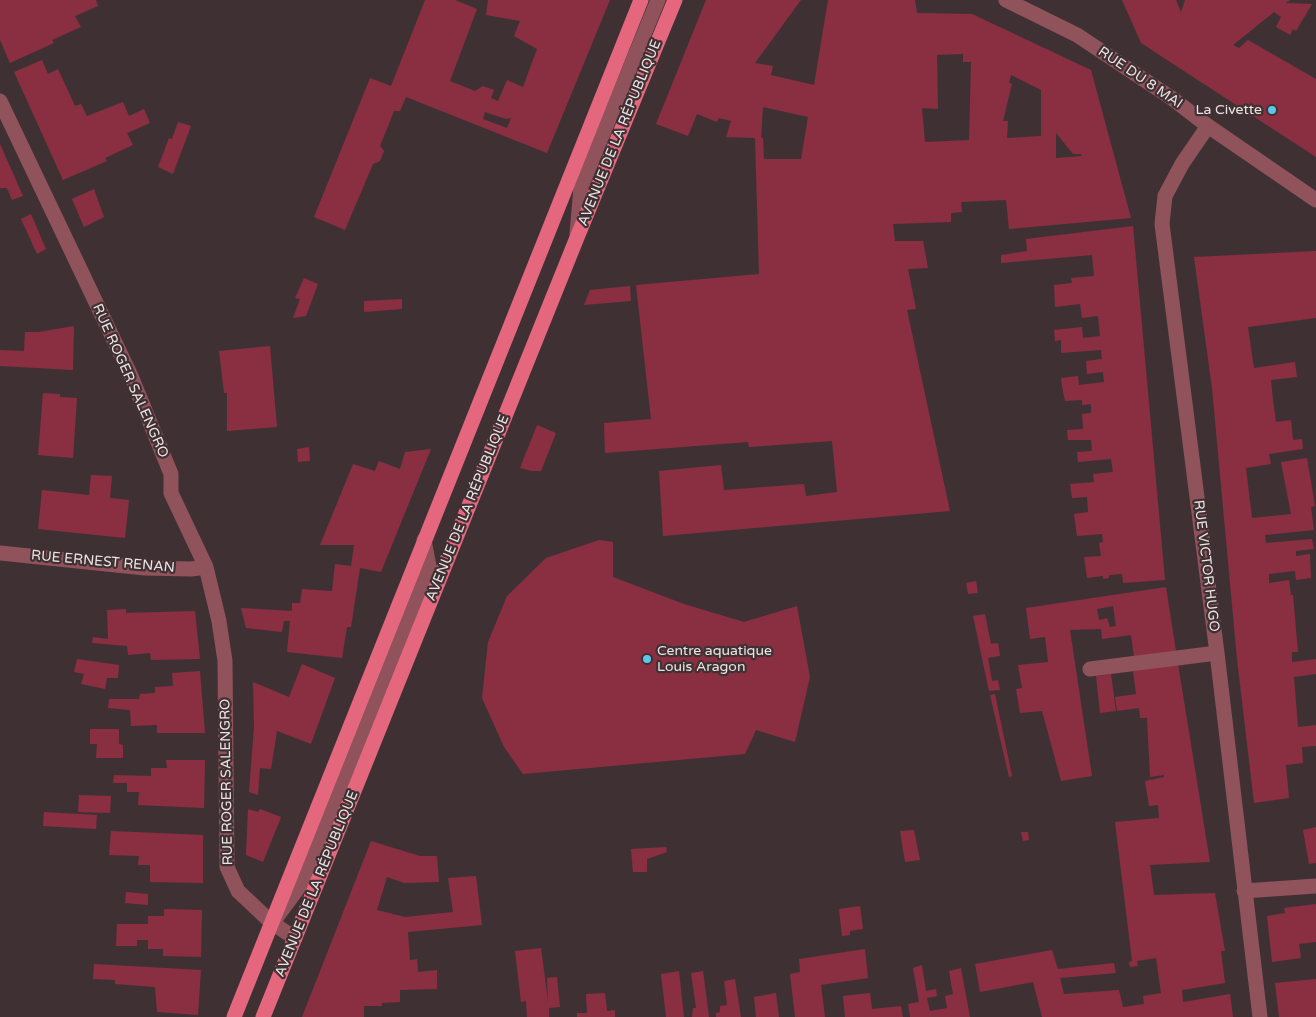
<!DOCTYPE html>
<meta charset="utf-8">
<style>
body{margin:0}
canvas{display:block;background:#3f3133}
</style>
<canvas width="1316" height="1017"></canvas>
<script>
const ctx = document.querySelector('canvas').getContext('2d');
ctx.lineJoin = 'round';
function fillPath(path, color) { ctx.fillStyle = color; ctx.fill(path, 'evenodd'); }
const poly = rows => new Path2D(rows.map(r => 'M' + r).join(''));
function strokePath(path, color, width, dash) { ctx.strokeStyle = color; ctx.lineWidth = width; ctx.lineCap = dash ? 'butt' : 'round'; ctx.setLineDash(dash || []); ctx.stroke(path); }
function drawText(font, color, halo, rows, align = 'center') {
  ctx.font = font + ' "Varela Round",sans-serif'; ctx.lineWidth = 4.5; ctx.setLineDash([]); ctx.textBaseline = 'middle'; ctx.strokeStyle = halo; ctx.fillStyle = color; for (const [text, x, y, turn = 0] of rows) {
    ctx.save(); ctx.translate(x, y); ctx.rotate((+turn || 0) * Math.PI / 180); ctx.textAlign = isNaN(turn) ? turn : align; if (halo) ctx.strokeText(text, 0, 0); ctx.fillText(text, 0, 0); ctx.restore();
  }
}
const building = poly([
 [0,0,96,0,98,6,75,16,81,27,52,40,54,43,10,63,0,40],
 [425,0,455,0,477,9,450,81,475,91,483,86,494,90,491,98,498,101,507,80,523,87,537,49,514,36,520,21,486,15,488,0,610,0,547,153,406,97,400,111,394,111,380,146,384,151,380,161,373,164,345,230,314,217,370,78,391,86],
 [485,112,506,119,511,118,507,128,483,119],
 [706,0,801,0,755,63,773,66,771,75,814,85,828,0,915,0,917,13,972,14,1091,70,1131,218,1009,229,1006,200,961,202,962,212,951,213,951,222,893,224,895,241,923,241,928,268,908,269,916,309,907,310,950,511,663,536,659,471,721,465,724,490,804,484,806,496,837,492,832,441,749,447,748,442,605,453,604,423,651,419,636,285,759,274,755,138,726,137,731,121,719,118,717,122,697,114,688,136,656,124],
 [963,54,963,62,971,62,969,140,925,142,922,108,938,109,937,55],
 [1011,75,1041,90,1041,136,1007,138,1008,121,1003,121,1012,84,1009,83],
 [763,107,808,117,801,159,764,159,763,138,761,138],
 [1056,133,1073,154,1081,154,1082,156,1056,158],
 [1122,0,1176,0,1181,12,1185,0,1290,0,1286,3,1312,4,1296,31,1293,29,1290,35,1276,27,1281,17,1274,12,1233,45,1239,48,1248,40,1316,79,1316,157,1141,43],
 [42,60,48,74,58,69,75,106,81,104,87,116,123,102,129,116,144,109,150,123,127,133,133,145,105,158,107,161,63,180,14,72],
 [178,122,191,126,173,174,158,167,169,138,172,139],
 [0,144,23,196,12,200,7,188,0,188],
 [94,189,104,217,84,227,72,199],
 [31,214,46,249,37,254,21,219],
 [1133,226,1165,580,1123,583,1122,574,1109,575,1109,578,1103,579,1103,576,1087,578,1084,557,1101,556,1099,543,1103,542,1102,534,1077,536,1074,514,1088,512,1087,497,1072,498,1070,484,1094,482,1093,474,1113,472,1111,459,1078,462,1077,452,1092,451,1091,440,1068,440,1067,430,1083,429,1082,414,1091,413,1091,404,1082,405,1082,400,1065,401,1062,386,1061,378,1078,376,1079,385,1104,382,1103,372,1087,374,1086,361,1102,359,1101,350,1061,353,1061,340,1055,341,1054,330,1082,327,1083,338,1100,336,1098,316,1082,318,1080,304,1055,307,1054,285,1072,283,1071,278,1094,276,1092,255,1001,263,1001,255,1027,251,1026,239],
 [1316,251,1316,318,1248,327,1254,368,1295,362,1297,377,1271,380,1273,400,1276,422,1291,420,1293,440,1302,439,1303,449,1269,454,1271,464,1246,468,1252,518,1291,514,1281,462,1307,458,1315,506,1311,507,1314,530,1265,535,1266,543,1312,539,1314,549,1296,551,1296,556,1310,554,1311,578,1296,580,1295,571,1269,574,1269,583,1289,580,1291,595,1293,595,1298,652,1292,652,1292,662,1316,659,1316,674,1294,677,1298,727,1316,725,1316,746,1302,747,1303,763,1286,765,1289,798,1254,803,1237,659,1212,388,1194,257],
 [304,278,318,284,306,316,293,318,300,299,295,298],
 [630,286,631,301,584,305,590,290],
 [402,299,402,309,364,312,364,301],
 [74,326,73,370,0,366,0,350,24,351,25,332,39,332],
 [270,346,277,427,227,431,227,393,224,393,219,351],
 [43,393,60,394,60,397,77,398,73,458,38,455],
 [537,425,556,433,541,471,531,471,520,468],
 [309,447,310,461,298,462,297,449],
 [431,449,381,572,360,568,351,627,347,627,342,658,287,652,290,621,284,621,282,632,246,628,241,608,292,611,292,603,300,603,302,589,332,591,335,564,351,566,354,545,320,545,353,464,375,471,379,461,400,469,405,452],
 [91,475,112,476,110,498,129,500,125,538,38,529,42,490,89,495],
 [599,540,613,542,613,577,684,604,744,622,797,606,810,677,795,742,756,730,745,754,523,774,504,747,482,698,488,642,507,596,546,558],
 [976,581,978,593,968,594,966,583],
 [1166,587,1176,651,1134,657,1131,635,1102,639,1101,629,1070,630,1092,776,1061,781,1042,711,1020,713,1016,689,1022,688,1018,665,1048,662,1045,637,1030,639,1026,608],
 [1113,606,1116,626,1110,627,1107,618,1099,620,1097,609],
 [126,609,126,613,195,611,200,659,151,660,150,653,128,655,127,646,92,643,93,637,108,639,107,610],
 [985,614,991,644,998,643,1000,656,988,658,992,681,998,680,1000,690,989,691,973,616],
 [77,659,119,665,118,678,107,678,105,689,81,684,84,674,74,672],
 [302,664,335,678,311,744,277,731,271,769,260,768,258,795,249,792,254,727,253,682,289,697],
 [1178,664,1210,862,1150,865,1154,895,1215,893,1225,951,1221,951,1225,983,1182,990,1183,1002,1230,994,1233,1017,1042,1017,1033,982,980,992,975,964,1052,950,1058,969,1114,963,1116,973,1060,978,1064,994,1119,990,1123,1007,1144,1004,1143,996,1161,993,1156,958,1137,961,1138,966,1130,967,1129,962,1132,961,1115,822,1159,818,1158,805,1149,806,1145,781,1164,777,1164,775,1150,777,1147,718,1140,718,1139,708,1117,711,1115,697,1136,694,1133,671],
 [200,671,205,733,157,733,157,725,131,726,130,710,108,708,109,699,139,699,140,694,155,693,155,687,173,686,172,673],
 [1111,674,1116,711,1100,713,1096,676],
 [995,694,1012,776,1009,777,990,695],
 [90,729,119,729,119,744,123,745,123,758,96,758,97,744,90,744],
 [166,760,205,760,204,808,138,805,139,792,127,792,127,783,113,783,114,775,151,776,151,768,167,768],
 [79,795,111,796,110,813,78,812],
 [248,809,258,812,260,809,281,817,263,862,246,855],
 [44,812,97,815,96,829,43,826],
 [1316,827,1316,863,1309,864,1303,830],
 [914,830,920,860,905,862,900,831],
 [111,831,203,835,203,883,150,882,150,865,138,865,139,856,109,855],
 [1021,832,1028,832,1029,840,1023,841],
 [371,841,420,856,437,856,439,882,404,883,387,877,377,910,405,917,453,912,448,878,476,876,482,925,408,932,410,960,417,959,418,972,437,970,437,989,400,990,400,1002,382,1003,382,1006,364,1006,364,1017,302,1017],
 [666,847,667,852,647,859,647,872,633,872,631,849],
 [126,892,148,894,148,905,125,903],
 [1316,904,1316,942,1299,944,1301,958,1272,962,1267,916,1285,913,1284,908],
 [860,906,863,929,850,931,850,935,842,936,839,909],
 [164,909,202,910,201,957,163,956,163,949,148,949,148,940,137,940,137,946,116,946,117,924,148,924,148,916,164,916],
 [541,948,548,1001,547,978,557,977,560,1007,549,1008,549,1017,527,1017,526,1001,521,1002,515,951],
 [865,949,868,978,821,985,825,1017,795,1017,790,974,800,972,799,959],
 [94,964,201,970,198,1015,157,1012,155,987,115,984,115,980,93,979],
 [922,965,926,991,936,989,937,996,927,998,930,1011,947,1008,945,996,953,994,949,971,961,968,970,1017,910,1017,908,1004,919,1002,913,968],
 [679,971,684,1017,666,1017,661,974],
 [703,971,709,1017,692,1017,693,1008,696,1008,691,973],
 [735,979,741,1017,716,1017,716,1013,720,1012,720,1006,727,1005,724,981],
 [1316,979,1316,1017,1279,1017,1275,983],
 [605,993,607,1011,615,1010,615,1017,577,1017,577,1013,587,1013,586,994],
 [776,993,779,1017,756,1017,754,997],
 [870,993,872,1009,901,1006,903,1017,845,1017,843,996]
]);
const minor = poly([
 [1006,0,1077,35,1173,99,1208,126,1316,200],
 [0,101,131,376,171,474,171,493,206,567,219,621,225,661,227,867,238,891,272,923,295,938],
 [1208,126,1182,164,1165,196,1162,224,1217,653,1260,1017],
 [577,234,581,187,658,0],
 [0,553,145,568,191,569,206,567],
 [1090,669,1217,653],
 [1244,891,1316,886],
 [276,918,304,880,429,566,424,540]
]);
const major = poly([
 [234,1017,641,0],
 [263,1017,576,240,675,0]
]);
const markers = [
 [1272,110,5,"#5cc7e8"],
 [647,659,5,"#5cc7e8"]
];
const streetNames = [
 ["RUE DU 8 MAI",1140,78,34],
 ["AVENUE DE LA RÉPUBLIQUE",620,133,-68],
 ["RUE ROGER SALENGRO",130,381,66],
 ["AVENUE DE LA RÉPUBLIQUE",468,508,-68],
 ["RUE ERNEST RENAN",103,562,5],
 ["RUE VICTOR HUGO",1206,566,83],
 ["RUE ROGER SALENGRO",227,782,-91],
 ["AVENUE DE LA RÉPUBLIQUE",317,884,-68]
];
const poiNames = [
 ["La Civette",1262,110],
 ["Centre aquatique",657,651,"left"],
 ["Louis Aragon",657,667,"left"]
];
fillPath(building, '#8a2e42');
strokePath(minor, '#90525b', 15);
strokePath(major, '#e5677e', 15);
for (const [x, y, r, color] of markers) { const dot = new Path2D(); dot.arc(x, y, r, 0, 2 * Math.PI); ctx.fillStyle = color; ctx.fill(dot); strokePath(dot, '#3f3133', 2); }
drawText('14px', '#ede3e4', '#3f3133', streetNames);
drawText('14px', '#ede3e4', '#3f3133', poiNames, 'right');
</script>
